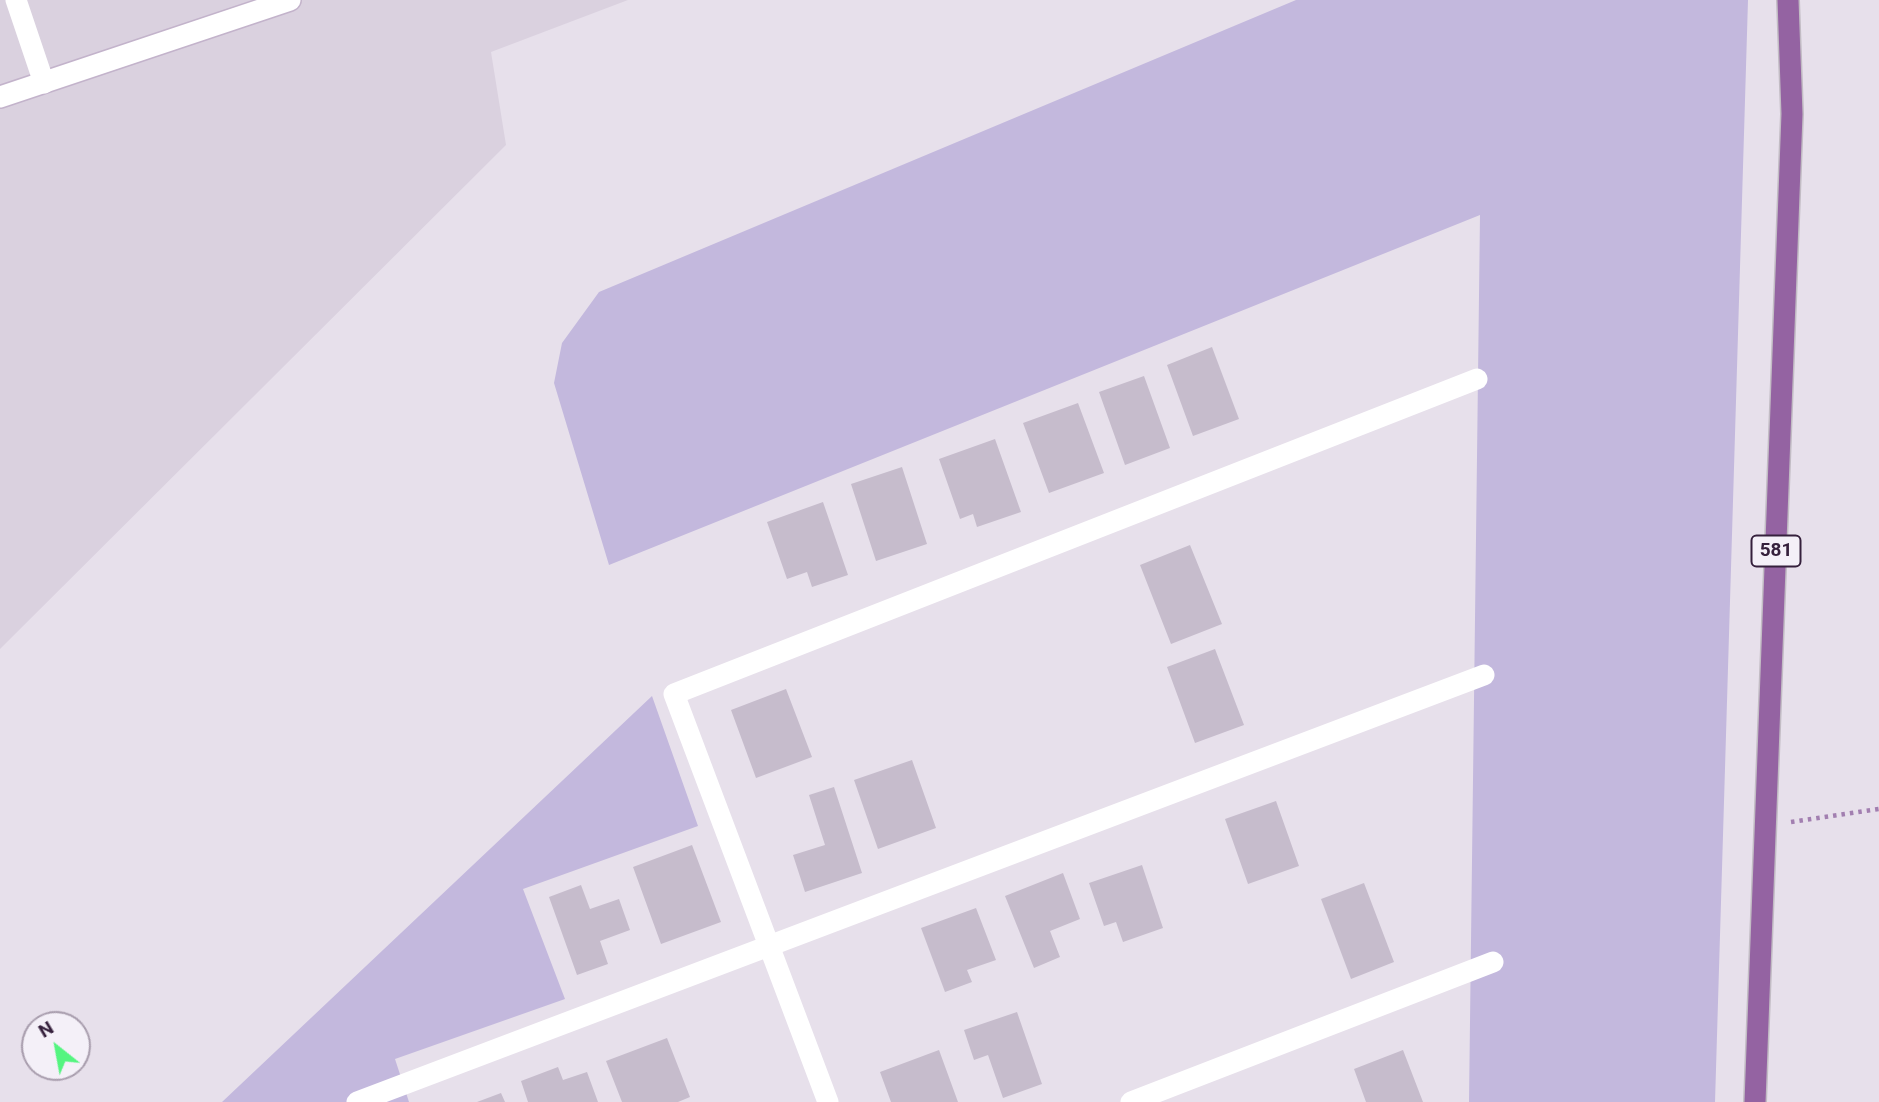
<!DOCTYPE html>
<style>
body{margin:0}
#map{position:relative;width:1879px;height:1102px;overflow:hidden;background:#e7e0eb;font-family:Roboto,sans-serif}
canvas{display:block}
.north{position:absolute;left:21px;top:1011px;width:70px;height:70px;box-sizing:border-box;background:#f4f0f8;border:2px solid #a89dad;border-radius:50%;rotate:329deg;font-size:19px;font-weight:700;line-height:28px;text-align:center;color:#35203c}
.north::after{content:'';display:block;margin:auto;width:24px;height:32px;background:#54f580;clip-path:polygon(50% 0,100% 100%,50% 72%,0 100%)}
</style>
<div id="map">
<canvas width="1879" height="1102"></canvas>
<div class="north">N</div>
</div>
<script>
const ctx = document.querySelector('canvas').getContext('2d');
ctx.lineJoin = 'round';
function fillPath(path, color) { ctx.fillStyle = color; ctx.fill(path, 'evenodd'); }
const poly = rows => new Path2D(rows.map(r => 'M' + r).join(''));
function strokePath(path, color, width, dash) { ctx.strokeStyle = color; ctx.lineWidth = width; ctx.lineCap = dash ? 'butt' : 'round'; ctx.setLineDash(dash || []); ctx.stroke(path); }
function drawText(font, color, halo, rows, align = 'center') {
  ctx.font = font + ' Roboto,sans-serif'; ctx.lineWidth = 7; ctx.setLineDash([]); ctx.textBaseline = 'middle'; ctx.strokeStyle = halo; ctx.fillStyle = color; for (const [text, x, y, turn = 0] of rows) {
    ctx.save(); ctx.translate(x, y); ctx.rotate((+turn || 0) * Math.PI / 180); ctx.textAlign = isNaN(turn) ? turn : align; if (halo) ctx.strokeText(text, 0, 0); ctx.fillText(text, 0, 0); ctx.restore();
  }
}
const built = poly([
 [0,0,628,0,491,52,506,145,0,649]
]);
const green = poly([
 [1296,0,1748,0,1715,1102,1469,1102,1480,215,609,565,554,383,562,343,599,292],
 [652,696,698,826,523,889,565,999,395,1059,409,1102,222,1102]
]);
const building = poly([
 [1212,347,1239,419,1193,436,1167,365],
 [1144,376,1170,448,1125,465,1099,392],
 [1078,403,1104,473,1049,493,1023,423],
 [995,439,1021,512,977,527,973,514,960,519,939,459],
 [902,467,927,544,876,561,851,484],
 [823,502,848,575,812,587,807,572,787,579,767,522],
 [1190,545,1222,624,1171,644,1140,565],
 [1215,649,1244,725,1195,743,1167,667],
 [786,689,812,757,756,778,731,710],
 [912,760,936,828,878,849,854,780],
 [834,787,862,873,805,892,793,855,825,845,809,795],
 [1276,801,1299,866,1248,884,1225,819],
 [692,845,721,922,661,944,633,867],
 [1142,865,1163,928,1123,942,1116,922,1104,926,1089,883],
 [1063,873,1080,919,1050,931,1060,957,1034,968,1005,896],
 [1364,883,1394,962,1351,979,1321,899],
 [581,885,590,909,619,899,630,930,600,941,608,964,577,975,549,897],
 [976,908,996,960,967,970,972,982,945,992,921,928],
 [1017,1012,1042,1084,1003,1098,988,1055,974,1060,964,1030],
 [667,1038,690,1097,678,1102,622,1102,606,1061],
 [939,1050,958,1102,891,1102,880,1072],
 [1403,1050,1423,1102,1366,1102,1354,1069],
 [558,1067,563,1080,587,1072,598,1102,528,1102,521,1081],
 [501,1093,505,1102,477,1102]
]);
const path = poly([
 [1791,822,1879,809]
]);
const street = poly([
 [16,0,44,83],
 [357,1102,1484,675],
 [828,1102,674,694,1477,379],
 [1131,1102,1493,962]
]);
const secondary = poly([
 [0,97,290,0]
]);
const primary = poly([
 [1755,1102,1792,114,1788,0]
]);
const shields = [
 [1776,551,49]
];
const shieldNames = [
 ["581",1776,551]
];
fillPath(built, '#dad1df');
fillPath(green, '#c3b8dd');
fillPath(building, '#c6bccc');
strokePath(secondary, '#c3b3cb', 24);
strokePath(primary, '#c2bcc4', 24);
strokePath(path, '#a27fb0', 4.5, [3.5, 5]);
strokePath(street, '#fff', 21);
strokePath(secondary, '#fff', 21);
strokePath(primary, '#9463a2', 21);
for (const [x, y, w] of shields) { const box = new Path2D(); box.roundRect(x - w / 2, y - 15.5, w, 31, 5); ctx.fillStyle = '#f4f0f8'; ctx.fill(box); strokePath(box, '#35203c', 2); }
drawText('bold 19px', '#35203c', null, shieldNames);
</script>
